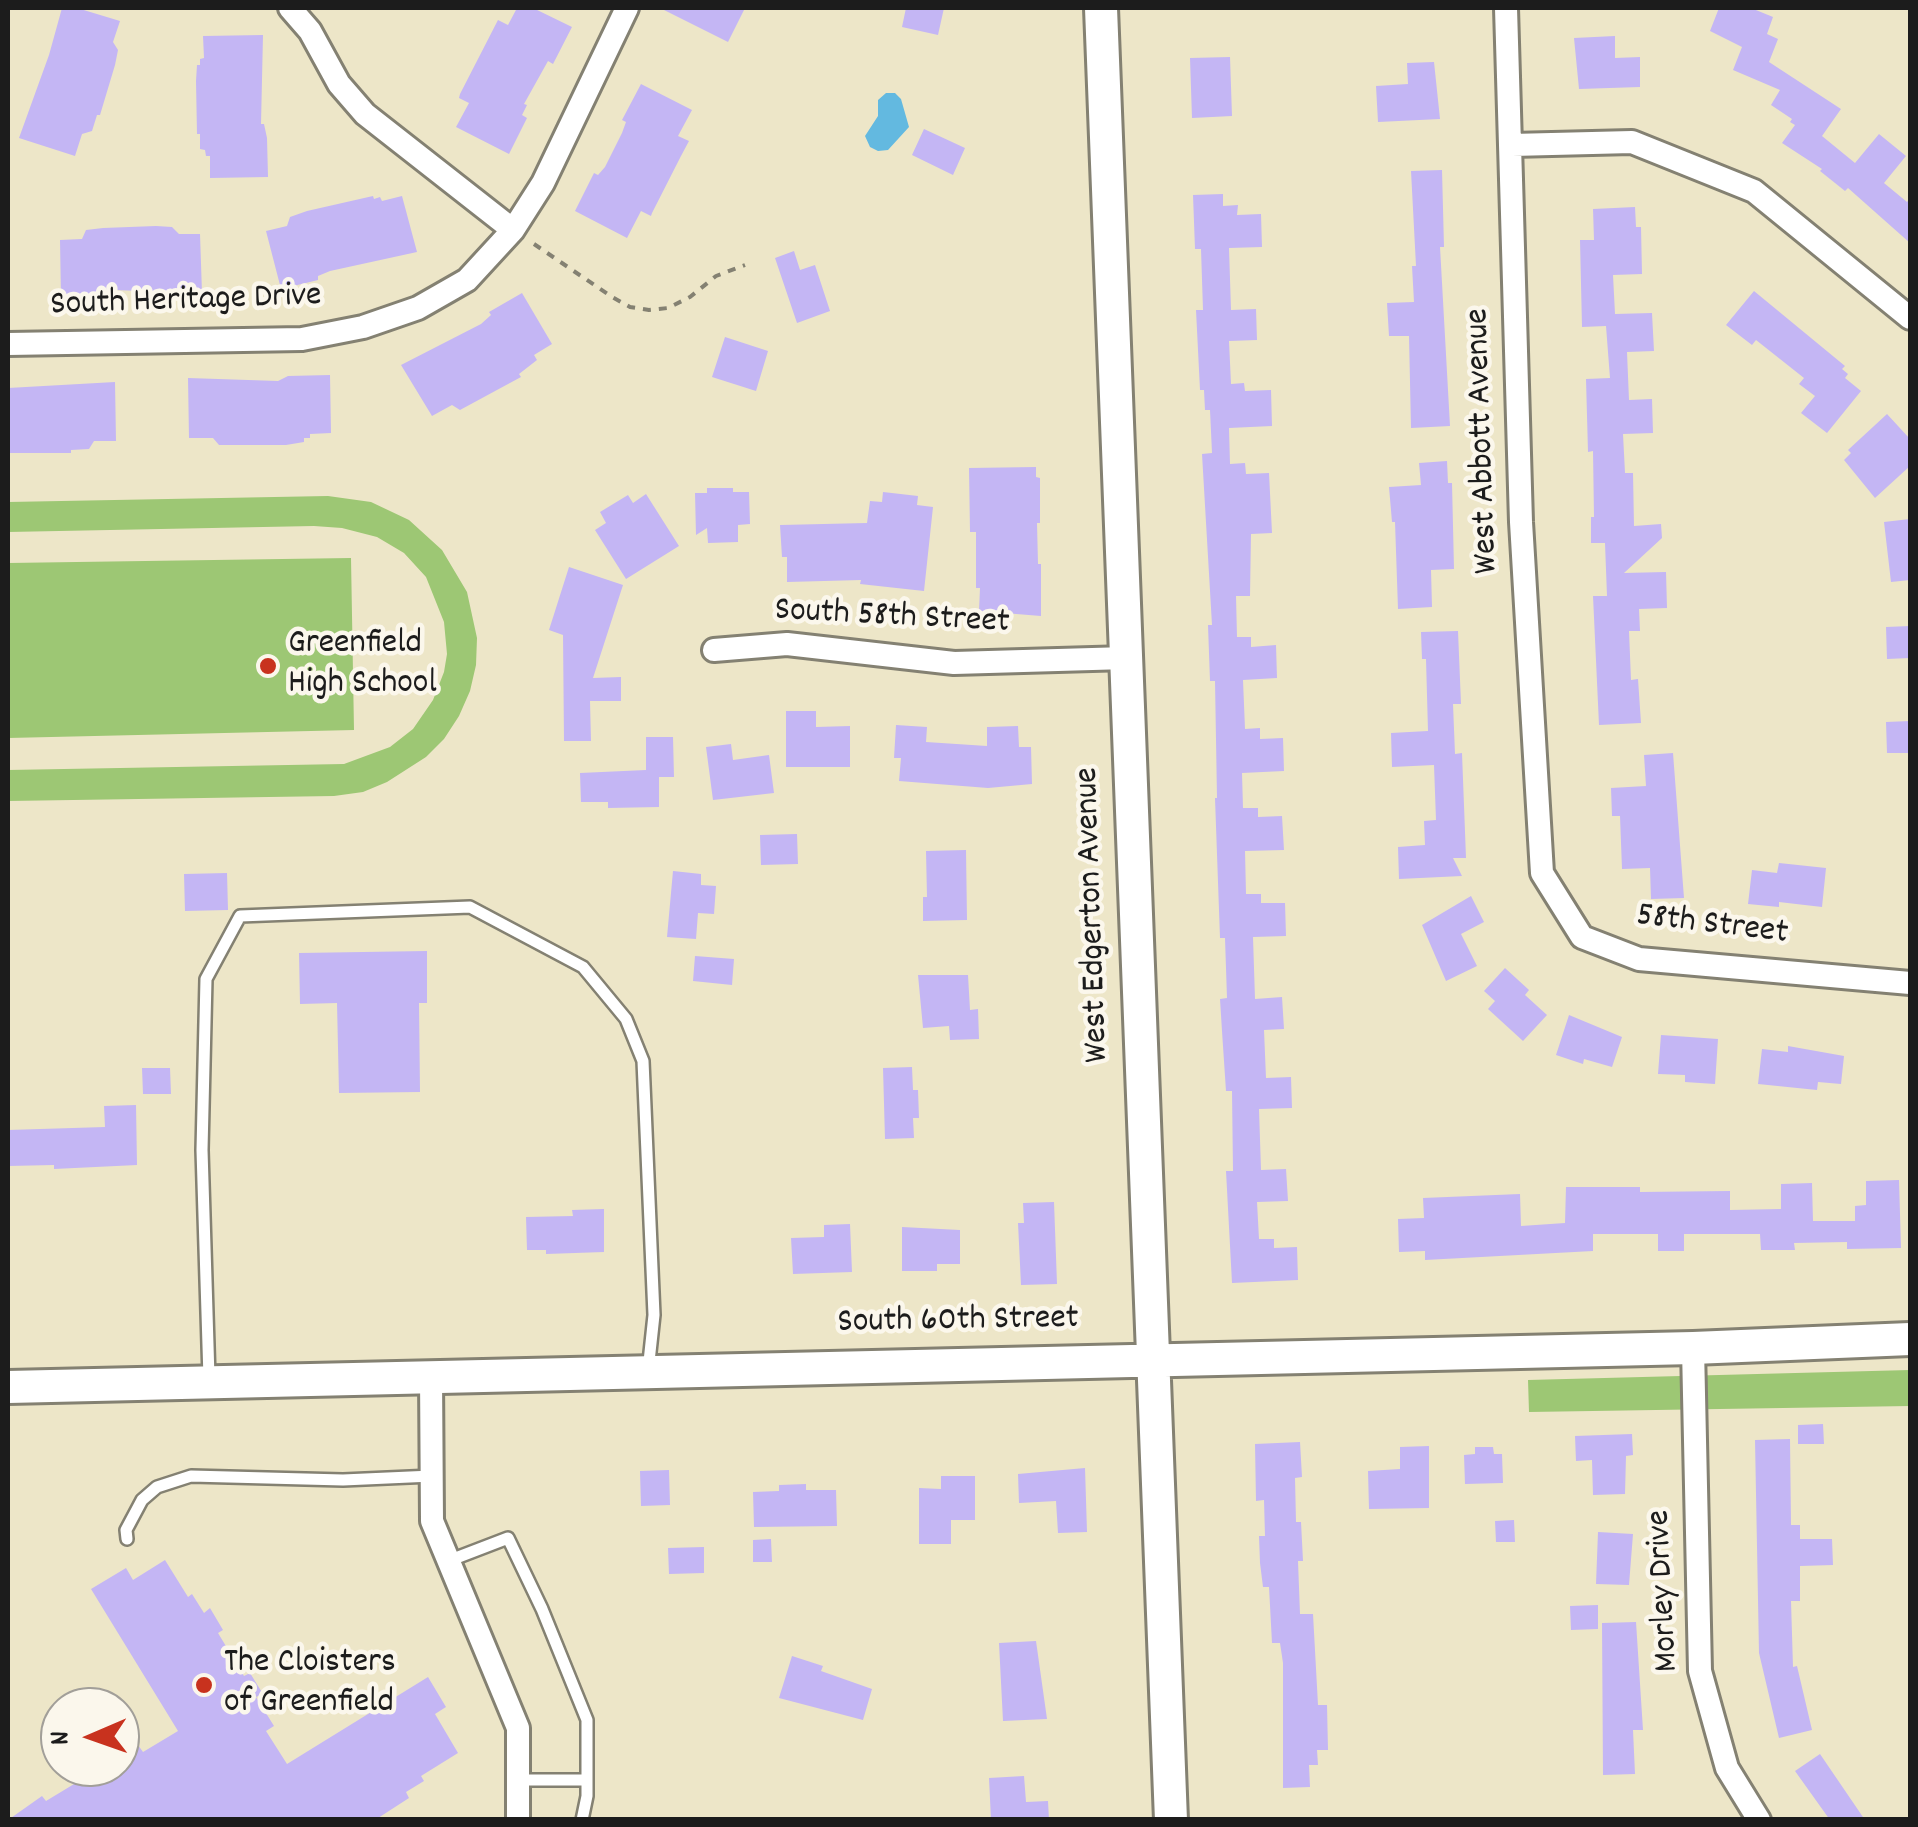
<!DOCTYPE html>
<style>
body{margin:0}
#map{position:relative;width:1918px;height:1827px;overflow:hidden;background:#ede6c8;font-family:Dekko,sans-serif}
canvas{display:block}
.frame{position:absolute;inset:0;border:10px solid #1c1c1c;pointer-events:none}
.north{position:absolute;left:40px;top:1687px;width:100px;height:100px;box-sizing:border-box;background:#fbf7ec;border:2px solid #a29f99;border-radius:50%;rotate:268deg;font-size:28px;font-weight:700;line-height:40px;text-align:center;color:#1c1c1c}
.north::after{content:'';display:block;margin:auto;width:35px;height:45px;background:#c8321e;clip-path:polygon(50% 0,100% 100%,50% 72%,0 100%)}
</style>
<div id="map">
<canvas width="1918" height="1827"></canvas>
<div class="frame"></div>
<div class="north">N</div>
</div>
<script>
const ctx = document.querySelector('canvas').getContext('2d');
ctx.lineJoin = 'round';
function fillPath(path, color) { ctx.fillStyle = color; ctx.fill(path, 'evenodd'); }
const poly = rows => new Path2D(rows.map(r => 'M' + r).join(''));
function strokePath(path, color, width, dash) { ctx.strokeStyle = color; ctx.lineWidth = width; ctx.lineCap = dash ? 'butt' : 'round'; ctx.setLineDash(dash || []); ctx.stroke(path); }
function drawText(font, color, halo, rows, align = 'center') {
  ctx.font = font + ' Dekko,sans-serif'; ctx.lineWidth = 9; ctx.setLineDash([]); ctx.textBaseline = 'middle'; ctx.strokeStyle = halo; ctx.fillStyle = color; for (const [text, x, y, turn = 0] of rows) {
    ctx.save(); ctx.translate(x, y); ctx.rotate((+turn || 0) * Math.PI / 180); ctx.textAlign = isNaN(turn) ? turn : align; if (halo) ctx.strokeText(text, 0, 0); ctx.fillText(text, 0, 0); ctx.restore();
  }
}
const green = poly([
 [328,496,371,502,409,520,442,550,467,592,477,638,476,665,470,691,459,716,444,739,426,757,387,782,363,792,334,796,8,801,8,770,344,764,390,747,413,729,433,700,444,672,447,654,444,622,426,577,404,553,377,537,342,528,314,526,8,532,8,502],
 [351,558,354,730,8,738,8,563],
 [1910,1370,1910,1406,1529,1412,1528,1380]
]);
const water = poly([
 [886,93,895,93,901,99,909,127,888,150,878,151,870,147,865,136,878,116,878,100]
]);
const building = poly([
 [62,8,77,8,120,21,113,42,118,50,115,65,100,115,97,115,92,131,82,134,75,156,19,138,49,55],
 [517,8,533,8,572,27,553,64,548,61,524,104,527,105,522,115,527,118,509,154,456,127,469,103,459,98,460,94,498,20,508,25],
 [660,8,745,8,728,42],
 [906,8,944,8,938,35,902,27],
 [1719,8,1751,8,1773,17,1767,34,1778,39,1769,62,1841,109,1822,136,1855,163,1879,134,1906,156,1884,183,1907,202,1910,198,1910,243,1848,188,1845,191,1820,171,1822,169,1782,143,1795,125,1790,122,1792,119,1771,105,1780,90,1733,70,1742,47,1710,31],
 [263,35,261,124,264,124,267,138,268,177,210,178,210,156,206,156,205,150,200,149,200,134,197,134,196,81,197,65,200,65,200,59,204,58,203,36],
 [1615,36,1615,58,1640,57,1640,87,1579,89,1574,38],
 [1230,57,1232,116,1192,118,1190,58],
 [1434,62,1440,119,1378,122,1376,86,1408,84,1407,63],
 [641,84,692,110,678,136,689,141,681,156,652,213,651,216,641,211,627,238,575,211,594,173,598,175,605,167,622,133,626,122,622,120],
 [924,129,965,148,953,175,912,155],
 [1442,170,1444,247,1440,247,1450,426,1411,428,1409,336,1389,336,1387,303,1414,302,1412,266,1416,266,1411,171],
 [1223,194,1223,206,1238,205,1237,215,1261,214,1262,247,1229,248,1231,310,1256,309,1257,340,1229,341,1231,384,1244,383,1245,391,1271,390,1272,426,1229,428,1230,464,1245,463,1246,474,1269,473,1272,533,1251,534,1250,596,1236,596,1237,637,1251,637,1251,647,1276,645,1277,678,1243,680,1245,729,1260,728,1260,739,1283,738,1284,771,1242,773,1243,808,1258,808,1258,817,1282,816,1284,850,1245,851,1246,894,1261,894,1261,903,1285,903,1286,936,1253,937,1255,999,1282,997,1284,1029,1264,1030,1266,1078,1291,1077,1292,1108,1259,1109,1261,1170,1286,1169,1288,1201,1257,1202,1259,1239,1274,1239,1274,1248,1297,1247,1298,1280,1232,1283,1226,1171,1233,1171,1232,1091,1226,1091,1222,1031,1220,999,1227,998,1225,938,1220,938,1215,798,1217,798,1215,681,1210,681,1208,625,1212,625,1202,454,1212,453,1210,410,1205,410,1204,390,1200,390,1196,310,1203,310,1201,249,1195,249,1193,195],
 [373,196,374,199,380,197,382,201,402,196,417,252,330,271,318,276,318,280,281,289,266,231,287,226,290,217,307,211],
 [1635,207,1636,227,1641,227,1642,274,1613,275,1615,314,1652,313,1654,351,1627,352,1629,400,1652,399,1653,433,1623,434,1625,473,1633,473,1634,526,1661,524,1662,538,1624,573,1666,572,1667,608,1639,609,1640,631,1629,631,1631,680,1638,679,1641,723,1599,725,1593,596,1607,596,1605,543,1591,543,1591,517,1594,517,1593,451,1588,452,1586,379,1610,378,1606,326,1582,327,1580,240,1594,240,1593,209],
 [156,226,172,227,179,234,200,234,202,293,113,290,113,294,100,294,100,298,61,299,60,240,82,239,86,230,103,228],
 [794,251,800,270,815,265,830,311,797,323,775,258],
 [1754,291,1845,366,1842,369,1848,374,1845,378,1861,391,1827,433,1801,413,1815,396,1799,384,1804,378,1756,340,1752,345,1726,325],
 [522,293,552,344,534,355,537,360,519,374,521,377,460,410,452,405,432,416,401,365,481,324,491,315,489,312],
 [725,337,768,351,756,391,712,377],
 [330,375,331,433,310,434,310,438,304,438,304,442,286,445,219,445,213,438,189,438,188,378,278,381,288,376],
 [115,382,116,441,94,441,89,449,71,450,71,453,8,453,8,388],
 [1887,414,1910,439,1910,466,1875,498,1844,460,1851,453,1848,450],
 [1447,461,1448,483,1452,483,1454,569,1431,570,1432,607,1398,609,1395,522,1392,522,1389,487,1421,485,1419,463],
 [1036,467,1036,477,1040,478,1040,523,1037,523,1038,564,1041,564,1041,616,979,611,980,588,976,588,976,532,970,532,969,468],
 [707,488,733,488,733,492,749,492,750,524,738,525,738,542,708,543,707,528,696,535,695,493,707,493],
 [883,492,918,496,917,505,933,507,924,591,860,584,861,580,787,582,787,557,782,557,780,525,867,523,870,501,882,502],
 [646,494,679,546,626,579,595,530,606,523,600,512,628,495,633,503],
 [1910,519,1910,580,1891,582,1884,522],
 [569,567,623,585,593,678,621,677,621,701,590,701,591,741,564,741,563,635,549,630],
 [1910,626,1910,658,1887,659,1886,627],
 [1458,631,1461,704,1453,704,1455,754,1462,753,1466,858,1453,858,1462,876,1399,879,1398,847,1425,845,1424,821,1436,820,1434,765,1392,767,1391,733,1428,731,1426,659,1422,659,1421,632],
 [786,711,816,711,816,727,850,726,850,767,786,767],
 [1910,721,1910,753,1887,753,1886,722],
 [896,725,927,727,926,742,987,746,987,727,1018,726,1019,747,1031,747,1032,784,988,788,899,781,901,758,894,758],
 [646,737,673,737,674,777,659,777,659,807,608,808,608,802,581,802,580,773,646,770],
 [731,744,733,760,769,755,774,793,713,800,706,747],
 [1673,753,1684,898,1651,899,1650,868,1622,869,1620,816,1612,816,1611,788,1646,786,1644,755],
 [797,834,798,864,761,865,760,835],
 [966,850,967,920,923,921,923,897,927,897,926,851],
 [1779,863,1826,868,1822,907,1779,902,1779,907,1748,904,1752,870,1777,873],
 [673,871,701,874,701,885,716,886,714,914,698,913,696,939,667,937],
 [227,873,228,910,185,911,184,874],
 [1471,896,1484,922,1461,934,1477,966,1446,981,1422,925],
 [427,951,427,1003,419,1003,420,1092,339,1093,337,1003,300,1004,299,953],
 [695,956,734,959,732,985,693,981],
 [1505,968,1529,990,1525,995,1547,1015,1523,1041,1488,1009,1495,1001,1484,991],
 [918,975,968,975,970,1010,978,1009,979,1039,950,1040,949,1026,923,1028],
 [1569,1015,1622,1037,1612,1067,1584,1059,1583,1064,1556,1055],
 [1661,1035,1718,1039,1715,1084,1685,1082,1685,1075,1658,1074],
 [1788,1046,1844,1056,1841,1084,1818,1082,1817,1090,1758,1084,1762,1049,1788,1052],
 [912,1067,913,1090,918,1090,919,1118,913,1118,914,1138,885,1139,883,1068],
 [142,1068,170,1068,171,1094,143,1094],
 [136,1105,137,1165,54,1169,54,1165,8,1166,8,1130,105,1127,104,1106],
 [1899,1180,1901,1248,1847,1249,1847,1242,1794,1243,1795,1250,1761,1250,1760,1234,1684,1234,1684,1251,1658,1251,1658,1234,1593,1234,1593,1251,1425,1260,1425,1251,1399,1252,1398,1219,1424,1218,1423,1198,1520,1194,1521,1226,1565,1223,1566,1187,1640,1187,1640,1192,1730,1191,1730,1210,1781,1209,1781,1184,1812,1183,1813,1221,1855,1221,1855,1206,1866,1205,1866,1181],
 [1054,1202,1057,1284,1021,1285,1018,1223,1024,1223,1023,1203],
 [604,1209,604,1252,546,1254,546,1250,527,1250,526,1217,573,1216,572,1210],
 [850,1224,852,1272,793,1274,791,1238,824,1237,824,1225],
 [902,1227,960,1230,960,1264,937,1264,937,1271,902,1271],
 [1823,1424,1824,1444,1798,1444,1798,1425],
 [1632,1434,1633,1455,1626,1456,1625,1494,1593,1495,1592,1460,1576,1461,1575,1436],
 [1790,1439,1791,1525,1800,1525,1800,1539,1832,1539,1833,1565,1800,1566,1800,1601,1791,1601,1793,1667,1797,1666,1812,1730,1779,1738,1759,1653,1755,1440],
 [1300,1442,1302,1477,1295,1478,1296,1522,1301,1522,1303,1561,1298,1561,1300,1614,1313,1614,1318,1705,1327,1705,1328,1750,1317,1750,1318,1765,1309,1765,1310,1787,1283,1788,1283,1663,1280,1643,1272,1643,1269,1587,1263,1587,1260,1563,1259,1536,1265,1536,1264,1500,1256,1501,1255,1444],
 [1429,1446,1429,1508,1369,1509,1368,1471,1400,1469,1400,1447],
 [1475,1447,1493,1447,1494,1454,1502,1454,1503,1483,1465,1484,1464,1455,1475,1454],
 [1085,1468,1087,1532,1058,1533,1056,1501,1019,1503,1018,1474],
 [669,1470,670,1505,641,1506,640,1471],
 [941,1476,975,1476,975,1520,951,1520,951,1544,919,1544,919,1488,941,1489],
 [806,1484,806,1490,836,1490,837,1526,754,1527,753,1492,779,1491,779,1485],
 [1514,1520,1515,1542,1496,1542,1495,1521],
 [1598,1532,1633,1534,1629,1585,1596,1584],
 [771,1539,772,1562,753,1562,753,1540],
 [704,1547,704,1573,669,1574,668,1548],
 [165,1560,188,1597,192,1594,204,1613,210,1608,223,1630,218,1633,244,1676,250,1673,263,1694,256,1697,274,1726,266,1731,287,1764,428,1677,446,1707,435,1714,458,1753,421,1776,424,1781,406,1792,409,1798,375,1820,8,1820,42,1796,46,1801,89,1775,85,1767,120,1767,120,1756,138,1745,143,1752,178,1731,91,1589,126,1568,133,1580],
 [1598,1605,1598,1629,1571,1630,1570,1606],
 [1636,1622,1643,1730,1633,1730,1635,1774,1603,1775,1602,1623],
 [1036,1641,1047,1719,1003,1721,999,1643],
 [792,1656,823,1666,821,1671,872,1689,863,1720,779,1698],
 [1820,1754,1865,1820,1830,1820,1795,1771],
 [1024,1776,1026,1802,1048,1801,1049,1820,991,1820,989,1778]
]);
const path = poly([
 [534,244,612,297,630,307,649,310,668,308,690,297,716,276,745,265]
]);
const lane = poly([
 [209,1378,202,1150,206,979,240,916,470,907,583,967,626,1019,643,1061,654,1315,648,1371],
 [127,1539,126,1530,142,1500,157,1487,191,1476,343,1480,432,1476],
 [448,1561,508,1538,542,1609,587,1720,587,1796,582,1820],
 [518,1780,587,1780]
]);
const street = poly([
 [290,8,310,31,339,84,365,114,513,230],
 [1506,8,1521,522,1542,873,1582,937,1639,959,1910,983],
 [1512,145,1632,142,1754,191,1910,318],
 [8,344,302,339,363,327,418,308,467,280,513,230,543,183,627,8],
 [714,650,787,644,954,663,1127,658],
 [1693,1348,1700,1671,1727,1768,1759,1820],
 [431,1376,432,1521,518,1728,518,1820]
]);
const secondary = poly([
 [1101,8,1171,1820],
 [8,1387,1693,1348,1910,1339]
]);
const markers = [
 [268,666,10,"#c8321e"],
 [204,1685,10,"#c8321e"]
];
const streetNames = [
 ["South Heritage Drive",186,303,-2],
 ["West Abbott Avenue",1485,441,-92],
 ["South 58th Street",892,619,3],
 ["West Edgerton Avenue",1095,915,-92],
 ["58th Street",1712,927,7],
 ["South 60th Street",958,1323,-1],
 ["Morley Drive",1666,1591,-93]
];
const poiNames = [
 ["Greenfield",288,646],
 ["High School",288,686],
 ["The Cloisters",224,1665],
 ["of Greenfield",224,1705]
];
fillPath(green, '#9dc774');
fillPath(water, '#63b9e0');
fillPath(building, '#c4b6f4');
strokePath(lane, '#848172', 16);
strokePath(street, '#848172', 28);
strokePath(secondary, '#848172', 38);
strokePath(path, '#848172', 4, [8, 8]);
strokePath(lane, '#fff', 11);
strokePath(street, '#fff', 22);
strokePath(secondary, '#fff', 32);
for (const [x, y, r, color] of markers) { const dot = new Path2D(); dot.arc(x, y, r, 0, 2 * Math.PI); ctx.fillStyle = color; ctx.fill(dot); strokePath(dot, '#fbf7ec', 4); }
drawText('35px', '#1c1c1c', '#fbf7ec', streetNames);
drawText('35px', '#1c1c1c', '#fbf7ec', poiNames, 'left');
</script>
